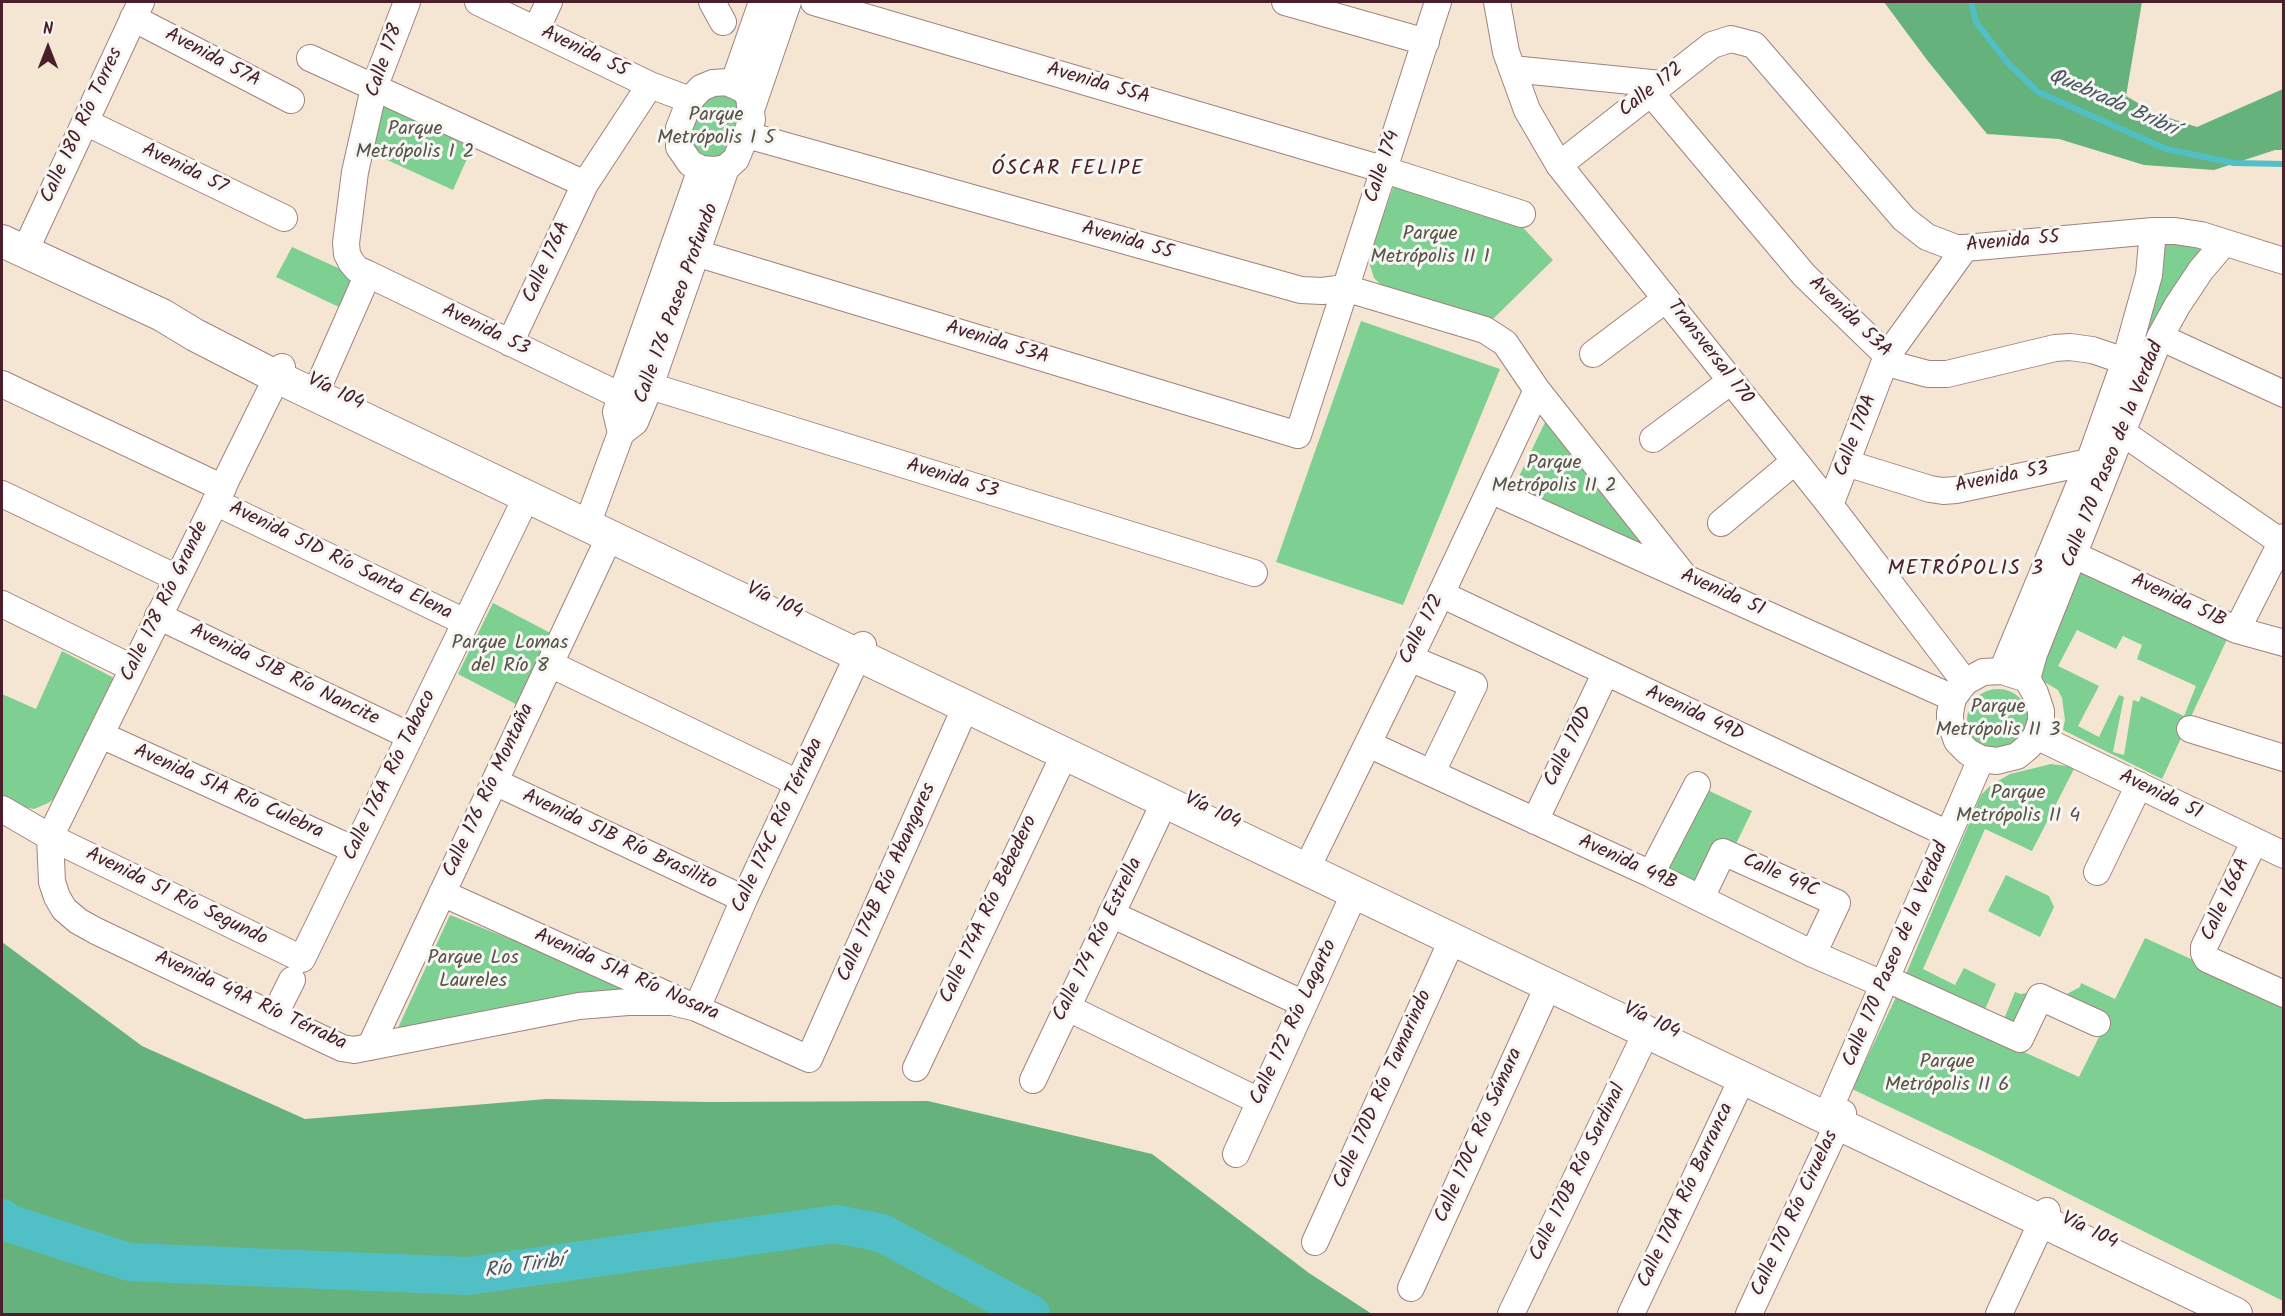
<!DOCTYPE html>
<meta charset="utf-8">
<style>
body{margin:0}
#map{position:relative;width:2285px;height:1316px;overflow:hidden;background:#f5e6d3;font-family:Kalam,sans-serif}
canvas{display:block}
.frame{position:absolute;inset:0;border:3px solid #4a1f2b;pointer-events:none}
.north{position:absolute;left:18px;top:18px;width:60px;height:60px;-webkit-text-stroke:4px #f6f6f2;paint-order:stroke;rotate:0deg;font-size:16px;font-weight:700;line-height:24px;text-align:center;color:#4a1f2b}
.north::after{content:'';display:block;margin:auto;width:21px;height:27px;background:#4a1f2b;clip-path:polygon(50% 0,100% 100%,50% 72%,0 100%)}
</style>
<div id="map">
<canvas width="2285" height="1316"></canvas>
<div class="frame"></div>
<div class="north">N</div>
</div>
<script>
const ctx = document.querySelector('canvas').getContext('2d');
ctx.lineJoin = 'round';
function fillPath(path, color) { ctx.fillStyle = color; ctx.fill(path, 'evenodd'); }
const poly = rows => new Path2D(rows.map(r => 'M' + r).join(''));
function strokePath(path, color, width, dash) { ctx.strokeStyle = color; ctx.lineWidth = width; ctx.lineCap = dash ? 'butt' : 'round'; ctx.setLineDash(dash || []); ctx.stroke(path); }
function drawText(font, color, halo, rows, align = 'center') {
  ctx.font = font + ' Kalam,sans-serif'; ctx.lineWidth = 6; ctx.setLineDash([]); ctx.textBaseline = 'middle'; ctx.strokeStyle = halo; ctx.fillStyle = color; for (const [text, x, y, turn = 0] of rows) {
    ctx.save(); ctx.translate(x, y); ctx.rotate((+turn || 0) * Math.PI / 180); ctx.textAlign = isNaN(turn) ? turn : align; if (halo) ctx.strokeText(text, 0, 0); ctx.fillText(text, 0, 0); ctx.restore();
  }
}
const green = poly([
 [727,90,746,106,736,152,704,163,688,145,689,118,707,94],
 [382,96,475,141,453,190,374,154],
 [1395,182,1517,221,1553,260,1492,320,1382,286,1374,278,1368,259],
 [2158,236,2211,247,2142,357,2135,355],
 [292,247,360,278,345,310,276,277],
 [1361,321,1500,369,1403,605,1276,562],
 [1547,418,1663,562,1512,491],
 [2079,565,2229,635,2162,779,2063,730,2065,720,2062,698,2058,690,2034,676],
 [2077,630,2116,649,2123,636,2142,645,2137,659,2196,686,2184,716,2141,696,2139,702,2133,700,2124,755,2113,752,2124,697,2119,695,2099,737,2078,726,2099,686,2058,666],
 [493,603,562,639,527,710,458,674],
 [62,651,116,679,60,795,48,803,34,809,17,806,2,798,2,694,36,709],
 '1967 720a31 31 0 1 1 62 0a31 31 0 1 1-62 0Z',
 [2051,764,2075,767,2032,851,1985,829,1923,969,1955,985,1964,968,1996,984,1983,1014,2002,1024,2015,992,2021,994,2033,992,2037,983,2065,995,2080,987,2081,983,2115,999,2145,938,2283,1001,2283,1301,1997,1158,1852,1089,1898,993,1981,795,1991,785,2010,774],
 [2044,1009,2100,1035,2079,1077,2024,1052],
 [1701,787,1752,811,1732,852,1698,890,1659,872],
 [2006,875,2049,896,2054,907,2040,937,1988,911],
 [450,915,656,997,397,1030]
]);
const forest = poly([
 [1884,2,2142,2,2126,96,2157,114,2197,127,2283,89,2283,150,2275,150,2214,170,2144,165,2059,139,1987,134,1927,60],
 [2,942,142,1046,305,1119,546,1099,708,1102,928,1101,1152,1154,1309,1273,1372,1314,2,1314]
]);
const stream = poly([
 [1971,2,1976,22,2007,62,2038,92,2166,149,2234,163,2284,164]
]);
const river = poly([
 [2,1218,11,1224,129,1262,468,1276,836,1224,882,1233,1031,1314]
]);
const minor = poly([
 [407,2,374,88,355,172,346,243,347,254,351,262,357,269,368,274,621,396],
 [478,2,650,85,690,100],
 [712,2,723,22],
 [814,2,1382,169,1522,214],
 [1285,2,1426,42],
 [1497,2,1506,52,1527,110,1559,165,1830,505,1965,682],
 [133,18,291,100],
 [536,30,549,2],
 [310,58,585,184],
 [1512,69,1661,84],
 [728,82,744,90,749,97,752,120,736,159,726,168,714,170,701,169,690,163,679,147,679,128,690,100,701,88,713,83,728,82],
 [733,85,762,2],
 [1650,92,1804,275,1898,366,1928,374,1947,374,2055,348,2070,347,2092,350,2125,361],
 [752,107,788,2],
 [85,122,284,218],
 [747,135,1301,290,1322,291,1345,288,1485,330,1505,343,1537,390,1685,577],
 [1559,165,1712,45,1731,39,1754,45,1904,219,1927,237,1956,248,1965,248,2153,231,2175,231,2201,235,2284,261],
 [25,251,141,2],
 [696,253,1298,435,1438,2],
 [2160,337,2284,394],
 [510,343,585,184,650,85],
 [1593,354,1666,299],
 [282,367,50,837,52,882,57,897,64,909,78,921,96,931,327,1041,342,1048,354,1050,579,1006,628,1002,672,1002,697,1008,744,899,863,645],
 [2,384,223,488],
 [319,385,368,274],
 [650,386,1254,573],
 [621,433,635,422,650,386,726,168],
 [2123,433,2281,542],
 [1653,439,1731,381],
 [1846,463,1930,489,1943,491,1956,490,2089,462],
 [1490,490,1953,698],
 [2,494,177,578],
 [215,502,465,622],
 [1830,505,1887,356,1965,248],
 [1721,523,1795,461],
 [587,525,621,433,616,412,621,396,701,169],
 [2074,555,2237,630,2284,643],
 [1441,594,1948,834],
 [2,604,132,668],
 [158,616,410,736],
 [2237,630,2284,537],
 [1409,658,1474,685,1432,772],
 [550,664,798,783],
 [2002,671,2089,462,2125,361,2149,275,2153,231],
 [2002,671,2027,679,2035,693,2041,711,2041,721,2036,736,2029,746,2017,756,1997,761,1981,759,1968,752,1957,741,1950,721,1950,713,1953,698,1965,682,1983,672,2002,671],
 [2027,679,2034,654,2160,337,2177,306,2201,270,2224,243],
 [2190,729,2284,758],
 [101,735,355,850],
 [2036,736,2284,855],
 [1368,744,1651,874,1813,954,1885,985],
 [495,782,744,899],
 [2,809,50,837,302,959,527,496],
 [1535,821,1605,674],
 [2254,842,2204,947,2204,953,2207,959,2284,994],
 [1307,868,1441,594,1537,390],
 [2097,872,2139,785],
 [1651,874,1697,785],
 [442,893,809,1059,966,706],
 [1701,898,1723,852,1837,903,1813,954],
 [1111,914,1304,1004],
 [1887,979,2020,1039,2040,997,2097,1023],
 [1066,1007,1259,1101],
 [274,1016,292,980],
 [370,1047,610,536],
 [916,1068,1065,753],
 [1033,1080,1165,801],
 [1826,1117,1981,759],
 [1236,1154,1355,892],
 [1315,1242,1453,938],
 [1411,1288,1549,984],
 [1511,1314,1647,1031],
 [1631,1314,1743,1077],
 [1749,1314,1843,1113],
 [1999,1314,2047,1211]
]);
const major = poly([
 [2,241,162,315,195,335,277,377,2236,1314]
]);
const streetNames = [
 ["Avenida 55",584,53,26],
 ["Avenida 57A",212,59,28],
 ["Calle 178",386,61,-71],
 ["Avenida 55A",1098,85,16],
 ["Calle 172",1652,91,-38],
 ["Calle 180 Río Torres",83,126,-65],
 ["Calle 174",1384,167,-72],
 ["Avenida 57",184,170,26],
 ["Avenida 55",1127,242,16],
 ["Avenida 55",2013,243,-5],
 ["Calle 176A",548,263,-65],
 ["Calle 176 Paseo Profundo",678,304,-70],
 ["Avenida 53A",1849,318,44],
 ["Avenida 53",485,331,26],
 ["Avenida 53A",997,344,17],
 ["Transversal 170",1709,353,52],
 ["Vía 104",335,393,26],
 ["Calle 170A",1857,436,-69],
 ["Calle 170 Paseo de la Verdad",2114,455,-68],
 ["Avenida 53",2002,479,-11],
 ["Avenida 53",952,480,17],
 ["Avenida 51D Río Santa Elena",340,562,26],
 ["Avenida 51",1722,594,24],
 ["Calle 178 Río Grande",166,602,-64],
 ["Vía 104",774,602,26],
 ["Avenida 51B",2178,602,25],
 ["Calle 172",1423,630,-63],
 ["Avenida 51B Río Nancite",284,676,26],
 ["Avenida 49D",1694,715,25],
 ["Calle 170D",1570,747,-64],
 ["Calle 176A Río Tabaco",391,776,-64],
 ["Calle 176 Río Montaña",490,791,-65],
 ["Avenida 51A Río Culebra",228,793,24],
 ["Avenida 51",2160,796,26],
 ["Vía 104",1212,812,26],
 ["Calle 174C Río Térraba",779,826,-65],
 ["Avenida 51B Río Brasilito",619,841,25],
 ["Avenida 49B",1627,864,25],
 ["Calle 49C",1780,877,24],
 ["Calle 174B Río Abangares",888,883,-66],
 ["Avenida 51 Río Segundo",176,898,26],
 ["Calle 166A",2227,900,-65],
 ["Calle 174A Río Bebedero",990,910,-65],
 ["Calle 174 Río Estrella",1099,940,-64],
 ["Calle 170 Paseo de la Verdad",1897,955,-67],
 ["Avenida 51A Río Nosara",626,976,24],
 ["Avenida 49A Río Térraba",250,1002,25],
 ["Vía 104",1651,1022,26],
 ["Calle 172 Río Lagarto",1295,1023,-65],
 ["Calle 170D Río Tamarindo",1384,1090,-66],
 ["Calle 170C Río Sámara",1480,1136,-66],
 ["Calle 170B Río Sardinal",1579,1173,-64],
 ["Calle 170A Río Barranca",1687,1196,-65],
 ["Calle 170 Río Ciruelas",1796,1214,-65],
 ["Vía 104",2089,1232,26]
];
const parkNames = [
 ["Parque",716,117],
 ["Metrópolis I 5",716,140],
 ["Parque",415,131],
 ["Metrópolis I 2",415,154],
 ["Parque",1430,236],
 ["Metrópolis II 1",1430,259],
 ["Parque",1554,465],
 ["Metrópolis II 2",1554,488],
 ["Parque Lomas",510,645],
 ["del Río 8",510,668],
 ["Parque",1998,709],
 ["Metrópolis II 3",1998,732],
 ["Parque",2018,795],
 ["Metrópolis II 4",2018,818],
 ["Parque Los",473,960],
 ["Laureles",473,983],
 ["Parque",1947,1064],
 ["Metrópolis II 6",1947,1087]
];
const waterNames = [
 ["Quebrada Bribrí",2112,104,24],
 ["Río Tiribí",524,1268,-8]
];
const neighbourhoodNames = [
 ["ÓSCAR FELIPE",1068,170],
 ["METRÓPOLIS 3",1966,570]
];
fillPath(green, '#7dd092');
fillPath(forest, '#66b27c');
strokePath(stream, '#51bfc6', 6);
strokePath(river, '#51bfc6', 38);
strokePath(minor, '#a0827f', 28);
strokePath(major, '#a0827f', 34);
strokePath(minor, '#fff', 26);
strokePath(major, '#fff', 32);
drawText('20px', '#4a1f2b', '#f6f6f2', streetNames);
drawText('20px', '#59544a', '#f6f6f2', parkNames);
drawText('italic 21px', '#4c5761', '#f6f6f2', waterNames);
ctx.letterSpacing = '1.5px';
drawText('21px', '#4a1f2b', '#f6f6f2', neighbourhoodNames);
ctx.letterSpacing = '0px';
</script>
